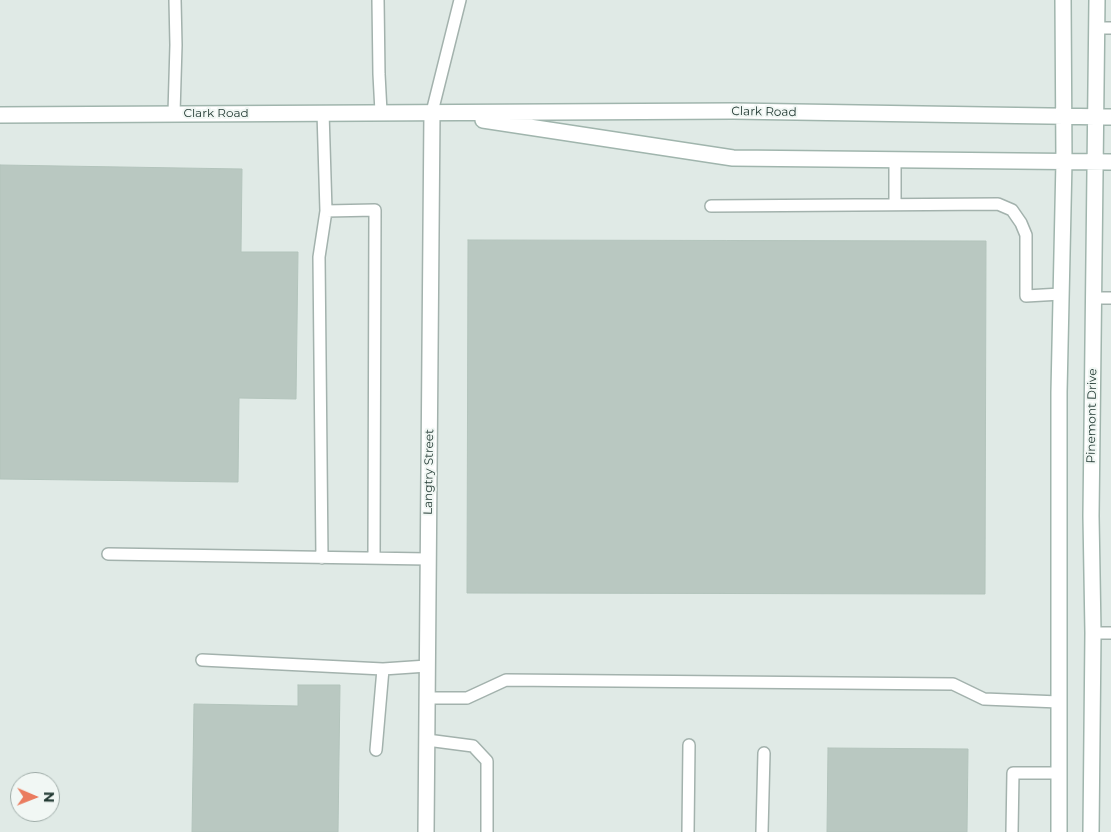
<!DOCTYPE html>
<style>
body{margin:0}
#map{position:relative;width:1111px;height:832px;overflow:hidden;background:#e0eae6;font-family:Montserrat,sans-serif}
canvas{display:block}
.north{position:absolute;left:10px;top:772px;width:50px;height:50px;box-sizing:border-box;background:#f1f7f4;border:1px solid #9eaba7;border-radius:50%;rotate:91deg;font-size:14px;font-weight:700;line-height:20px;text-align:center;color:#223a33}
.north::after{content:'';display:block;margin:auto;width:18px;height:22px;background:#ea7c5f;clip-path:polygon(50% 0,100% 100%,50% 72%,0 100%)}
</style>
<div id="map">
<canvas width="1111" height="832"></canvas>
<div class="north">N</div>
</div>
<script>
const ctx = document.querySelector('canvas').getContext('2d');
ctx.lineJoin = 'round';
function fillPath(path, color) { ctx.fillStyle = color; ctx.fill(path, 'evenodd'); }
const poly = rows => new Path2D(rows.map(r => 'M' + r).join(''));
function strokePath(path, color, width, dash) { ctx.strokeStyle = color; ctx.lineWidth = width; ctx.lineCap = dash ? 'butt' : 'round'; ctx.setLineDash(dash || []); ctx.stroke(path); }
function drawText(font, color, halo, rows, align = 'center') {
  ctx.font = font + ' Montserrat,sans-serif'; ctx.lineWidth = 4; ctx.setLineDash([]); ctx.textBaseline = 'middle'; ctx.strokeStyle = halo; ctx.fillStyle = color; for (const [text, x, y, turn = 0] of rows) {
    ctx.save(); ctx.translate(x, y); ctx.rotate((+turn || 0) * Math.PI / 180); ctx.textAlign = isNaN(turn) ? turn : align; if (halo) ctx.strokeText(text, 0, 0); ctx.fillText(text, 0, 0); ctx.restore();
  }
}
const building = poly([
 [0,165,242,169,241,252,298,252,296,399,239,398,238,482,0,479,0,165],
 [468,240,986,241,985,594,467,593,468,240],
 [298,685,340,685,338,832,192,832,194,704,298,706,298,685],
 [828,748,968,749,967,832,827,832,828,748]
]);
const lane = poly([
 [378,0,379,74,381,112],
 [1097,28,1111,28],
 [323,112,326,211,375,210,374,558],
 [432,112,460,0],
 [174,113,176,45,175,0],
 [895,159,895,204],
 [711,206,998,204,1012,210,1021,223,1026,235,1026,296,1061,294],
 [1094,298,1111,298],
 [108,554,428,559],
 [322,558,319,257,326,211],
 [1093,633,1111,633],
 [202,660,383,669,427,666],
 [427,698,467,698,506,680,953,684,984,699,1059,702],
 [427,740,473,746,487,761,487,832],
 [376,750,383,669],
 [688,832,689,745],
 [762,832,764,753],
 [1012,832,1013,773,1059,773]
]);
const street = poly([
 [426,832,432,112]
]);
const secondary = poly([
 [0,115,733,111,1111,117],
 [483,120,733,158,1111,162],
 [1059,832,1059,392,1064,161,1063,0],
 [1091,832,1093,633,1091,516,1097,0]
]);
const streetNames = [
 ["Clark Road",764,112,1],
 ["Clark Road",216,113],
 ["Pinemont Drive",1092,416,-89],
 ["Langtry Street",429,472,-89]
];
fillPath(building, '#b9c8c1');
strokePath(building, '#b3c4bc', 1);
strokePath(lane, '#a3b2ad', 14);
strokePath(street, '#a3b2ad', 18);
strokePath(secondary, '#a0b5ad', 18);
strokePath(lane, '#fff', 11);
strokePath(street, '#fff', 15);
strokePath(secondary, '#fff', 15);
drawText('12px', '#223a33', '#f1f7f4', streetNames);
</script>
